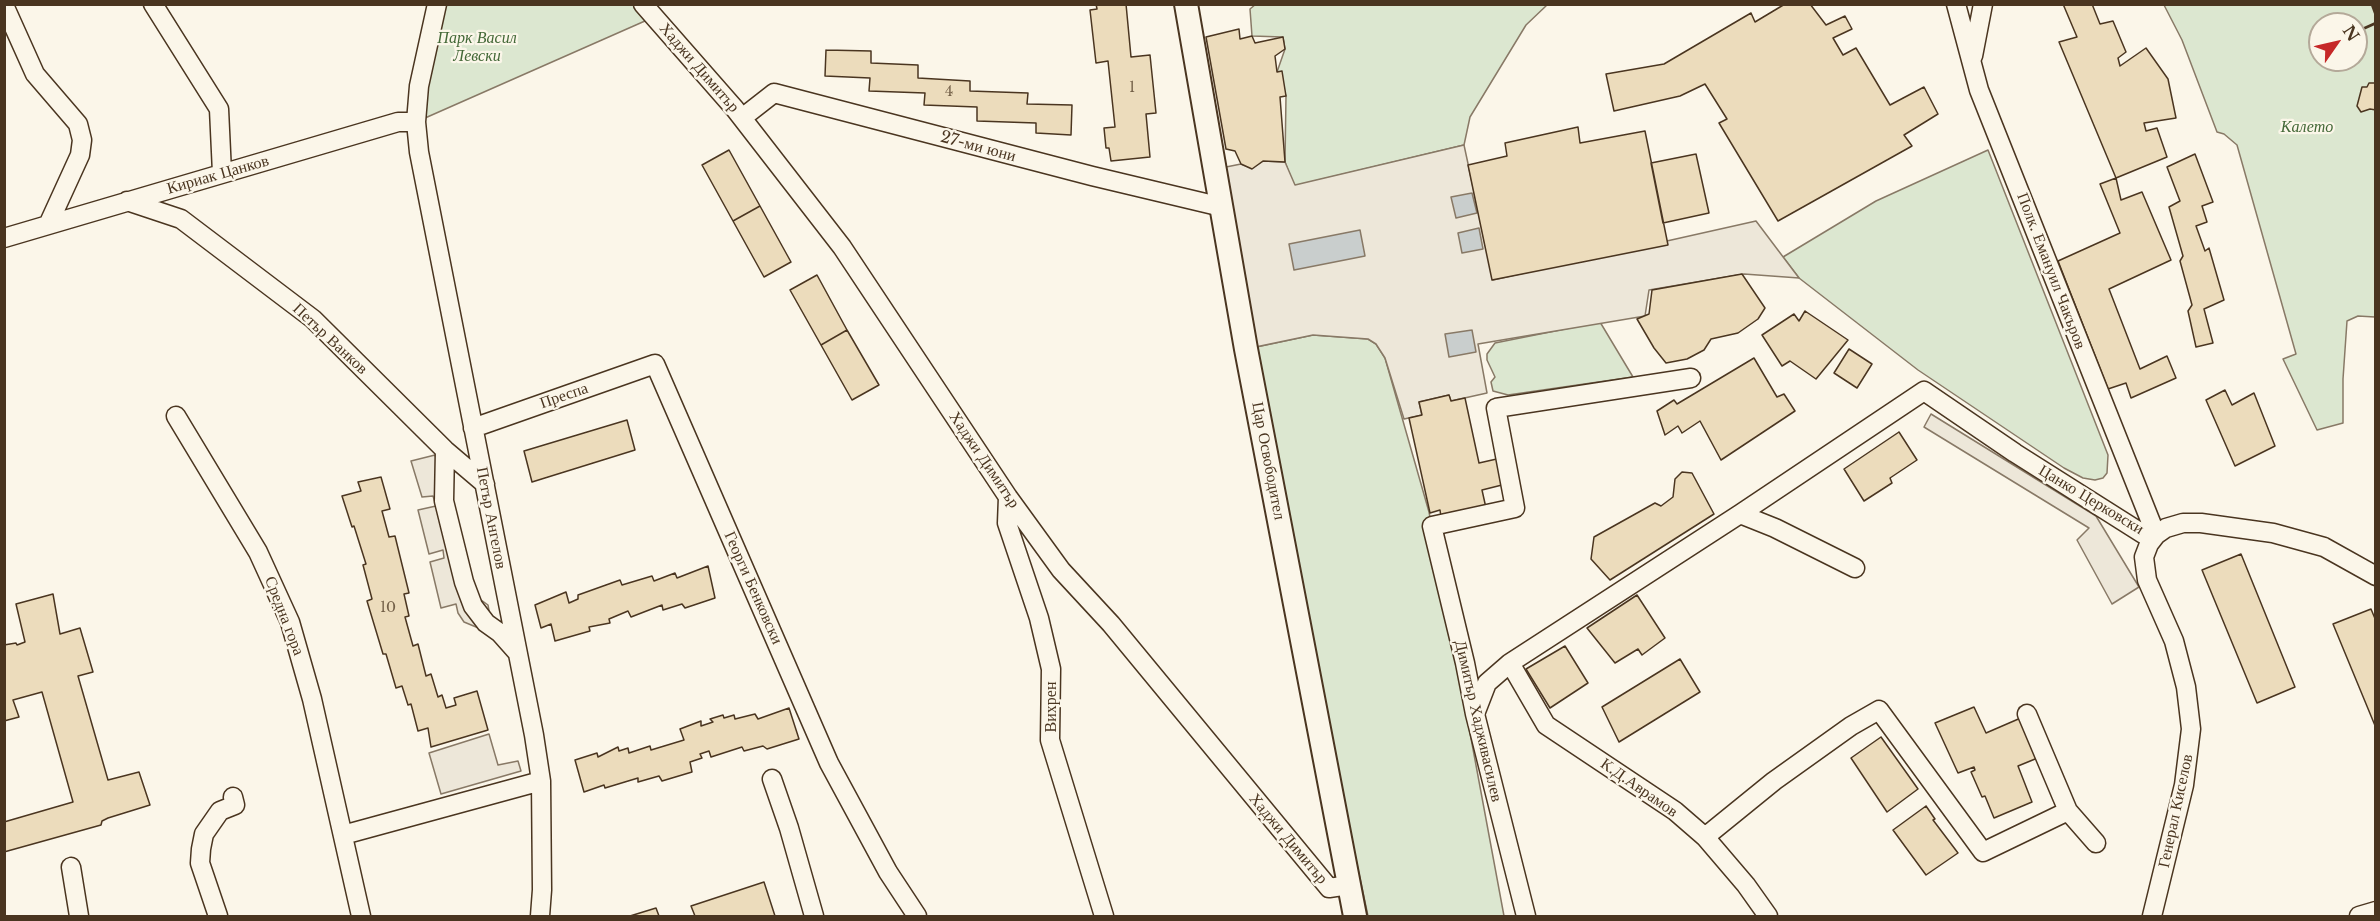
<!DOCTYPE html>
<meta charset="utf-8">
<style>
body{margin:0}
#map{position:relative;width:2380px;height:921px;overflow:hidden;background:#fbf6e9;font-family:"Libre Baskerville",serif}
canvas{display:block}
.frame{position:absolute;inset:0;border:6px solid #4a3520;pointer-events:none}
.north{position:absolute;left:2308px;top:12px;width:60px;height:60px;box-sizing:border-box;background:#fbf6e9;border:2px solid #b4a999;border-radius:50%;rotate:56deg;font-size:16px;font-weight:700;line-height:24px;text-align:center;color:#4a3520}
.north::after{content:'';display:block;margin:auto;width:21px;height:27px;background:#c62828;clip-path:polygon(50% 0,100% 100%,50% 72%,0 100%)}
</style>
<div id="map">
<canvas width="2380" height="921"></canvas>
<div class="frame"></div>
<div class="north">N</div>
</div>
<script>
const ctx = document.querySelector('canvas').getContext('2d');
ctx.lineJoin = 'round';
function fillPath(path, color) { ctx.fillStyle = color; ctx.fill(path, 'evenodd'); }
const poly = rows => new Path2D(rows.map(r => 'M' + r).join(''));
function strokePath(path, color, width, dash) { ctx.strokeStyle = color; ctx.lineWidth = width; ctx.lineCap = dash ? 'butt' : 'round'; ctx.setLineDash(dash || []); ctx.stroke(path); }
function drawText(font, color, halo, rows, align = 'center') {
  ctx.font = font + ' "Libre Baskerville",serif'; ctx.lineWidth = 4.5; ctx.setLineDash([]); ctx.textBaseline = 'middle'; ctx.strokeStyle = halo; ctx.fillStyle = color; for (const [text, x, y, turn = 0] of rows) {
    ctx.save(); ctx.translate(x, y); ctx.rotate((+turn || 0) * Math.PI / 180); ctx.textAlign = isNaN(turn) ? turn : align; if (halo) ctx.strokeText(text, 0, 0); ctx.fillText(text, 0, 0); ctx.restore();
  }
}
const green = poly([
 [1256,4,1547,5,1526,25,1470,117,1464,145,1294,186,1285,162,1286,96,1277,72,1285,49,1283,37,1252,36,1250,9,1256,4],
 [440,5,643,5,654,17,416,122,440,5],
 [2164,5,2375,5,2375,317,2358,316,2347,321,2343,379,2343,423,2317,430,2283,359,2296,354,2237,145,2224,134,2217,132,2182,40,2164,5],
 [2320,24,2356,24,2356,60,2320,60,2320,24],
 [1988,150,2108,455,2107,473,2103,478,2095,480,2083,478,2064,468,1918,370,1799,278,1783,257,1876,201,1988,150],
 [1600,322,1633,377,1508,395,1493,391,1491,382,1495,377,1487,360,1487,354,1495,343,1600,322],
 [1313,335,1368,339,1376,344,1385,358,1429,512,1504,916,1368,916,1247,349,1313,335]
]);
const parking = poly([
 [1464,145,1493,280,1756,221,1799,278,1744,274,1649,290,1645,316,1478,344,1487,393,1451,401,1449,395,1419,402,1422,415,1404,419,1385,358,1376,344,1368,339,1313,335,1246,349,1216,169,1241,164,1252,168,1263,161,1285,162,1295,185,1464,145],
 [1931,414,2096,516,2139,587,2112,604,2077,540,2089,528,1924,427,1931,414],
 [435,455,472,582,477,597,488,605,493,634,464,622,458,613,456,604,441,608,430,562,444,558,443,550,429,554,418,510,436,506,433,496,422,497,411,461,435,455],
 [489,734,498,765,518,761,521,771,441,794,429,753,489,734]
]);
const water = poly([
 [1472,193,1477,213,1456,218,1451,197,1472,193],
 [1479,228,1483,249,1462,253,1458,233,1479,228],
 [1360,230,1365,256,1294,270,1289,244,1360,230],
 [1472,330,1476,352,1449,357,1445,334,1472,330]
]);
const building = poly([
 [1096,4,1126,4,1131,57,1150,55,1156,113,1146,114,1150,157,1111,161,1109,148,1106,148,1104,128,1115,127,1108,61,1096,63,1090,10,1097,9,1096,4],
 [1785,4,1810,4,1826,25,1845,16,1852,29,1833,38,1843,55,1856,48,1890,105,1924,87,1938,114,1904,135,1912,146,1778,221,1719,123,1727,119,1705,84,1680,96,1614,111,1606,74,1664,64,1751,13,1755,22,1785,4],
 [2063,4,2092,4,2100,24,2113,21,2126,52,2118,58,2120,66,2146,48,2168,79,2176,118,2144,123,2146,131,2157,128,2167,157,2116,178,2059,42,2077,37,2063,4],
 [1239,29,1240,39,1252,36,1255,43,1283,37,1285,49,1275,56,1277,72,1282,71,1286,96,1280,97,1285,162,1263,161,1252,169,1241,164,1235,151,1226,149,1206,37,1239,29],
 [826,50,871,51,871,63,918,65,918,78,970,81,970,91,1028,93,1027,104,1072,105,1071,135,1036,133,1036,123,977,121,977,107,924,105,925,93,869,91,870,78,825,76,826,50],
 [2369,83,2375,83,2376,85,2376,110,2370,109,2361,112,2357,106,2362,87,2367,87,2369,83],
 [1578,127,1580,143,1645,131,1668,245,1492,280,1468,165,1507,156,1505,143,1578,127],
 [729,150,760,206,733,221,702,165,729,150],
 [1696,154,1709,213,1663,223,1651,163,1696,154],
 [2195,154,2213,202,2202,206,2207,222,2196,226,2205,251,2209,248,2224,300,2204,309,2213,343,2196,347,2188,311,2192,305,2180,261,2183,256,2169,207,2180,201,2167,167,2195,154],
 [2116,178,2121,200,2142,192,2171,260,2109,289,2140,369,2167,356,2176,378,2131,398,2126,383,2108,389,2058,261,2120,233,2100,184,2116,178],
 [760,206,791,262,764,277,733,221,760,206],
 [1742,274,1765,308,1758,319,1738,333,1711,339,1704,350,1687,359,1666,363,1654,348,1637,319,1649,314,1652,290,1742,274],
 [817,275,847,330,821,345,790,290,817,275],
 [1805,311,1848,340,1816,379,1790,361,1782,366,1762,335,1794,314,1799,321,1805,311],
 [847,330,879,385,852,400,821,345,847,330],
 [1849,349,1872,364,1857,388,1834,373,1849,349],
 [1754,358,1777,397,1784,394,1795,411,1721,460,1700,421,1682,433,1678,426,1665,435,1657,411,1674,400,1677,404,1754,358],
 [2225,390,2232,405,2254,393,2275,446,2235,466,2206,400,2225,390],
 [1449,395,1451,401,1465,398,1479,463,1501,458,1506,484,1482,490,1486,508,1441,517,1440,510,1430,513,1409,418,1422,415,1419,402,1449,395],
 [627,420,635,450,532,482,524,451,627,420],
 [1899,432,1917,460,1890,478,1892,483,1864,501,1844,469,1899,432],
 [1682,472,1692,473,1714,514,1610,580,1591,559,1594,537,1655,503,1661,506,1673,497,1675,479,1682,472],
 [381,477,390,509,382,511,389,537,395,536,409,593,404,594,409,616,405,617,413,646,418,644,426,676,431,674,438,697,442,695,446,708,456,705,454,698,477,691,488,730,431,747,428,728,418,731,411,704,408,705,402,686,396,688,386,654,383,654,367,601,372,599,363,565,366,564,354,526,352,527,342,496,361,491,358,482,381,477],
 [2241,554,2295,687,2257,703,2202,570,2241,554],
 [708,566,715,598,685,608,682,604,663,610,662,605,631,617,628,611,609,619,610,623,589,627,590,631,555,641,551,624,541,628,535,605,566,592,569,603,578,599,578,595,620,580,622,585,652,576,654,581,675,573,677,578,708,566],
 [53,594,60,634,80,628,93,672,78,676,108,780,139,772,150,805,108,818,102,821,101,825,4,852,4,822,73,802,42,692,13,700,19,717,4,721,4,645,16,643,17,645,25,642,16,604,53,594],
 [1637,595,1665,638,1642,655,1638,649,1615,663,1587,628,1637,595],
 [2371,609,2376,621,2376,728,2333,624,2371,609],
 [1565,646,1588,683,1550,708,1526,669,1565,646],
 [1680,659,1700,692,1619,742,1602,707,1680,659],
 [1974,707,1986,733,2023,717,2040,757,2018,766,2032,802,1994,818,1985,796,1982,797,1971,772,1975,770,1974,767,1958,773,1935,723,1974,707],
 [789,708,799,739,767,749,763,746,744,751,742,747,711,757,709,751,700,754,702,758,690,762,692,772,662,781,659,776,638,782,638,778,605,788,604,785,584,792,575,760,597,753,598,757,618,747,619,751,628,748,629,753,650,746,651,750,684,740,680,729,701,721,701,726,713,722,710,719,723,715,724,718,734,715,735,719,755,714,758,719,789,708],
 [1881,737,1918,789,1887,812,1851,758,1881,737],
 [1926,806,1935,819,1933,820,1958,853,1926,875,1893,830,1926,806],
 [764,882,775,916,695,916,691,906,764,882],
 [656,908,659,916,630,916,656,908]
]);
const minor = poly([
 [153,4,219,109,222,173],
 [437,4,419,86,416,122,419,152,534,735,541,781,542,890,540,916],
 [643,4,735,109,842,247,1008,497,1061,570,1111,624,1329,888,1349,885],
 [1956,4,1979,90,2156,535],
 [4,5,35,74,78,124,82,140,80,155,48,225],
 [1973,56,1983,4],
 [742,118,774,93,1092,176,1222,207],
 [127,201,181,219,313,319,445,450,485,484],
 [4,238,398,122,416,122],
 [176,416,258,552,290,622,312,699,361,916],
 [473,428,655,364,829,763,888,872,917,916],
 [445,450,444,501,464,582,473,606,486,623,500,633,516,651],
 [1008,497,1007,523,1039,618,1051,669,1050,740,1104,916],
 [1740,514,1775,528,1855,568],
 [1510,663,1546,725,1675,811,1705,837,1746,885,1768,916],
 [1475,714,1487,683,1510,663,1740,514,1924,391,2015,453,2143,534,2156,535,2166,528,2183,523,2201,523,2273,533,2324,547,2376,576],
 [2027,714,2068,811,2096,843],
 [772,779,789,828,814,916],
 [343,835,541,781],
 [1705,837,1774,781,1851,726,1879,710,1983,852,2068,811],
 [71,867,79,916],
 [218,916,200,863,201,849,204,834,220,811,235,805,233,797],
 [1526,916,1475,714,1465,663,1432,526,1515,508,1496,408,1691,378],
 [2152,916,2184,785,2191,729,2186,687,2174,641,2147,580,2144,557,2149,544,2156,535],
 [2359,916,2376,911]
]);
const tertiary = poly([
 [1186,4,1246,349,1355,916]
]);
const wall = poly([
 [2372,4,2376,15],
 [2356,32,2376,23]
]);
const numberNames = [
 ["1",1132,88],
 ["4",949,92],
 ["10",388,608]
];
const parkNames = [
 ["Парк Васил",477,38],
 ["Левски",477,56],
 ["Калето",2307,127]
];
const streetNames = [
 ["Хаджи Димитър",699,68,49],
 ["27-ми юни",978,147,15],
 ["Кириак Цанков",218,175,-16],
 ["Полк. Емануил Чакъров",2051,271,69],
 ["Петър Ванков",330,339,43],
 ["Преспа",564,396,-19],
 ["Хаджи Димитър",984,460,56],
 ["Цар Освободител",1268,461,79],
 ["Цанко Церковски",2091,500,31],
 ["Петър Ангелов",491,518,79],
 ["Георги Бенковски",753,588,66],
 ["Средна гора",284,616,69],
 ["Вихрен",1051,707,-90],
 ["Димитър Хадживасилев",1478,721,77],
 ["К.Д.Аврамов",1639,788,35],
 ["Генерал Киселов",2176,811,-78],
 ["Хаджи Димитър",1288,839,50]
];
fillPath(green, '#dce7d0');
strokePath(green, '#887966', 1.5);
fillPath(parking, '#ede7d9');
strokePath(parking, '#887966', 1.5);
fillPath(water, '#c9cecd');
strokePath(water, '#887966', 1.5);
fillPath(building, '#ecdcbc');
strokePath(building, '#4a3520', 1.5);
strokePath(minor, '#4a3520', 21);
strokePath(tertiary, '#4a3520', 26);
strokePath(minor, '#fbf6e9', 18);
strokePath(tertiary, '#fbf6e9', 22);
strokePath(wall, '#4a3520', 3);
drawText('14px', '#725f47', null, numberNames);
drawText('italic 16px', '#436837', '#fbf6e9', parkNames);
drawText('16px', '#4a3520', '#fbf6e9', streetNames);
</script>
